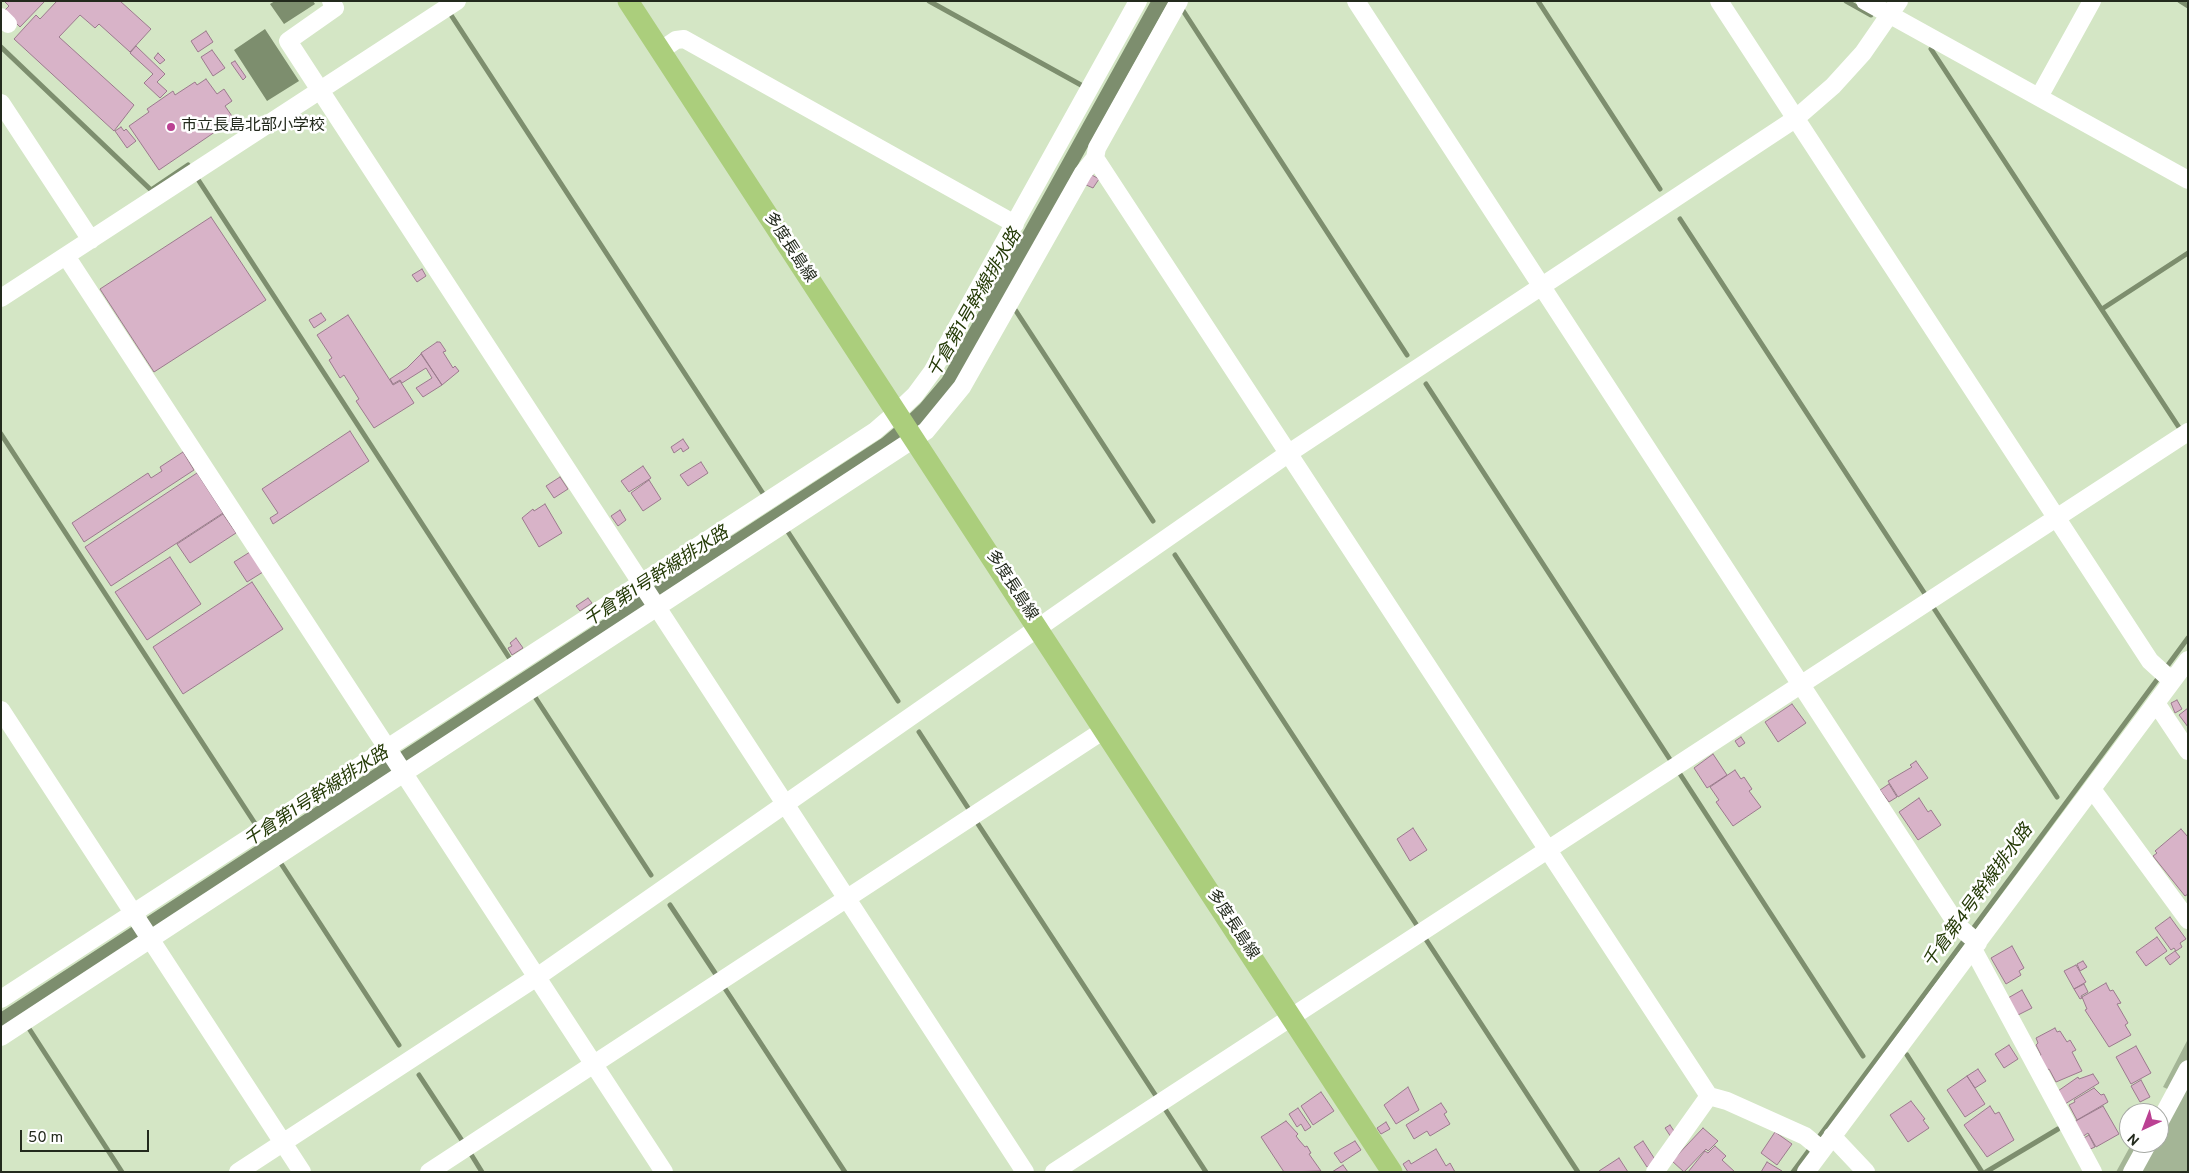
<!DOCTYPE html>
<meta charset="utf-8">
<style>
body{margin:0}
#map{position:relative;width:2189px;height:1173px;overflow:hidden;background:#d4e6c5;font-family:Overpass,sans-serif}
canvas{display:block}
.frame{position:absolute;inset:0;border:2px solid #232a1d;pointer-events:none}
.north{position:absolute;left:2119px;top:1103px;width:50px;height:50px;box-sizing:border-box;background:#fff;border:1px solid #a7aaa5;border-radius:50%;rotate:223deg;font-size:14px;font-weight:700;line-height:20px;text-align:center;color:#232a1d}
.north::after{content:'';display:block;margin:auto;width:18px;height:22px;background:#bb4193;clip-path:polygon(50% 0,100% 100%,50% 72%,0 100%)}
.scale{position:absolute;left:20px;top:1130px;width:129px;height:22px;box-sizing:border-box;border:2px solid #232a1d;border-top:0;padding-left:6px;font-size:15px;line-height:18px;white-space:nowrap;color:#232a1d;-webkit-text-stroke:4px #fff;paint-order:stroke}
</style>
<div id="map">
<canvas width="2189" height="1173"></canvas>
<div class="frame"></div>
<div class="north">N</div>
<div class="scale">50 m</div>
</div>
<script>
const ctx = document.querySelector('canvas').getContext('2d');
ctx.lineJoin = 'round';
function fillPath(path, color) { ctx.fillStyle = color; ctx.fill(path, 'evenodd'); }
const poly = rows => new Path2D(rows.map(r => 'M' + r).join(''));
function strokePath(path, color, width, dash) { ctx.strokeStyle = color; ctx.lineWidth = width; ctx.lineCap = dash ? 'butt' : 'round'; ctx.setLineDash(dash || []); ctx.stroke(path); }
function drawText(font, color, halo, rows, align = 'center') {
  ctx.font = font + ' Overpass,"Noto Sans JP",sans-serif'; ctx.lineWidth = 5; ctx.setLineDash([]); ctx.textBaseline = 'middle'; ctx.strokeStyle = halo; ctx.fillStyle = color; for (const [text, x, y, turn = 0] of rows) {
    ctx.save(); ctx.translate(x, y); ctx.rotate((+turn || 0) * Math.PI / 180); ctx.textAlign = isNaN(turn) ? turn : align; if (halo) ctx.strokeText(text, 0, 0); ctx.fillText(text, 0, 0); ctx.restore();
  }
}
const green = poly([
 [2188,1039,2188,1062,2172,1091,2163,1087],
 [2188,1081,2188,1172,2137,1172,2153,1143,2159,1143,2159,1133],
 [2132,1143,2143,1143,2127,1172,2116,1172]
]);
const water = poly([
 [275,1,313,1,315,4,284,24,270,4],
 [1151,1,1169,1,961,375,924,421,910,434,1,1028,1,1012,882,438,901,422,920,404,942,378],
 [265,29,299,81,267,101,234,50]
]);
const stream = poly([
 [929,1,1081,85],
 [1538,1,1660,189],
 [1846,1,1871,15],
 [2180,1,2188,6],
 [1182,9,1407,355],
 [451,15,764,495],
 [1,47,151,190,188,165],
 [1931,49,2180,429],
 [199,181,510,659],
 [1680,219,1925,594],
 [2102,309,2188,253],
 [1016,311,1153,521],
 [1426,384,1671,761],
 [1,434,256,825],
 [788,532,898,701],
 [1175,555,1418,927],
 [1933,607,2057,797],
 [535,697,651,875],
 [919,732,970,811],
 [1680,774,1863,1056],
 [976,821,1156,1096],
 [280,862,399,1045],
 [670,905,717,976],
 [1425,938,1578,1172],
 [722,984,845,1172],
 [28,1027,122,1172],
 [1907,1055,1982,1172],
 [419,1075,463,1142],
 [1165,1109,1206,1172],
 [469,1151,482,1172],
 [1793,1172,2188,638],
 [1986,1172,2058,1129]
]);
const building = poly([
 [4,1,45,1,20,27,4,11,9,6,4,1],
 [57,1,120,1,151,29,130,52,99,24,95,28,80,15,59,37,134,105,114,131,14,39,36,15,40,19,57,1],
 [206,31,213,42,198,52,191,41,206,31],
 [136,46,165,74,157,82,167,91,160,98,144,83,153,74,130,53,136,46],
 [212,50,225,68,213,76,201,57,212,50],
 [158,53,165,60,160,64,154,58,158,53],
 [235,61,246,77,243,80,231,63,235,61],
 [206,79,217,94,224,89,232,101,225,106,234,119,159,170,129,126,149,112,147,109,173,91,175,95,195,82,197,85,206,79],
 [121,127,124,131,126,129,136,141,127,148,115,131,121,127],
 [1090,174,1099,179,1093,188,1084,184,1090,174],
 [211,217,266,300,154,372,100,289,211,217],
 [422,269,426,276,417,282,412,275,422,269],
 [321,313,326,320,314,328,309,320,321,313],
 [348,315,393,385,400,381,414,403,374,428,356,401,359,399,344,375,340,378,329,360,332,358,317,335,348,315],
 [437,342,440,342,446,351,443,352,453,368,455,366,459,371,442,385,421,353,437,342],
 [421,354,442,385,423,397,416,388,432,378,426,368,402,383,400,380,393,384,390,379,407,368,421,354],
 [350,431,369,461,273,524,270,518,278,513,262,489,350,431],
 [683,439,689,448,683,452,681,448,674,453,671,447,683,439],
 [183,452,194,470,84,542,72,523,148,473,151,478,162,471,160,467,183,452],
 [701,462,708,473,688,486,680,475,701,462],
 [643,466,651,478,629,492,621,481,643,466],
 [197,473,223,513,111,586,85,547,197,473],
 [560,477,568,489,554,498,546,486,560,477],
 [649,480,661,499,643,511,631,493,649,480],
 [545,504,562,533,539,547,522,518,533,509,534,511,545,504],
 [620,510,626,520,618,526,611,516,620,510],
 [223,514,236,533,190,563,177,544,223,514],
 [250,552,263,572,247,582,234,562,250,552],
 [170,557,201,604,147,640,115,592,170,557],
 [252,582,283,629,183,694,153,647,252,582],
 [588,598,592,603,580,611,576,606,588,598],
 [516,638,523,648,512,655,508,648,512,646,510,643,516,638],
 [2177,700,2182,709,2175,713,2171,703,2177,700],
 [1792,704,1806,723,1778,742,1765,722,1792,704],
 [2188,708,2188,727,2179,715,2188,708],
 [1741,737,1745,743,1739,747,1735,741,1741,737],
 [1713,754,1727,775,1707,788,1694,768,1713,754],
 [1916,761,1928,778,1898,797,1888,781,1912,767,1910,765,1916,761],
 [1735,770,1741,779,1744,777,1752,789,1749,791,1761,807,1733,826,1716,802,1719,800,1710,787,1735,770],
 [1889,784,1897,797,1889,802,1880,790,1889,784],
 [1919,798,1928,812,1931,810,1941,825,1918,840,1899,812,1919,798],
 [1413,828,1427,850,1410,861,1397,839,1413,828],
 [2181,829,2188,837,2188,894,2185,896,2153,856,2157,853,2155,851,2181,829],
 [2170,917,2186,939,2180,943,2182,947,2176,951,2174,948,2171,950,2155,928,2170,917],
 [2157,937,2167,951,2146,966,2136,952,2157,937],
 [2012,946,2024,968,2019,971,2021,975,2006,984,1991,958,2012,946],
 [2175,951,2180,957,2170,965,2165,958,2175,951],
 [2083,961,2087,967,2080,971,2077,964,2083,961],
 [2076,965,2086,982,2074,989,2064,971,2076,965],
 [2106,983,2110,991,2113,990,2121,1003,2117,1004,2128,1023,2125,1025,2131,1035,2109,1047,2085,1010,2087,1009,2082,997,2106,983],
 [2084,984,2088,992,2081,996,2082,998,2080,999,2074,989,2084,984],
 [2022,990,2032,1008,2018,1015,2008,998,2022,990],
 [2055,1028,2057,1032,2060,1031,2067,1042,2070,1040,2076,1050,2072,1052,2082,1071,2056,1082,2049,1069,2045,1071,2038,1057,2041,1055,2036,1045,2038,1043,2036,1038,2055,1028],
 [2009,1045,2018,1059,2004,1068,1995,1054,2009,1045],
 [2136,1046,2151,1073,2131,1084,2116,1057,2136,1046],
 [1978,1069,1986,1081,1975,1088,1967,1076,1978,1069],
 [2093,1074,2099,1083,2065,1104,2058,1091,2078,1077,2079,1079,2093,1074],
 [1967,1076,1985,1104,1965,1117,1947,1090,1967,1076],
 [2141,1080,2150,1097,2140,1102,2131,1086,2141,1080],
 [1408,1087,1419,1110,1396,1124,1384,1105,1408,1087],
 [2094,1088,2101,1095,2104,1094,2108,1102,2077,1120,2069,1105,2075,1102,2074,1100,2094,1088],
 [1321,1092,1334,1111,1313,1125,1301,1106,1321,1092],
 [1911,1101,1925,1119,1923,1120,1929,1128,1908,1142,1890,1115,1911,1101],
 [1441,1103,1447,1112,1444,1114,1450,1124,1430,1136,1427,1131,1414,1139,1406,1125,1441,1103],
 [1990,1106,1995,1114,1999,1112,2014,1140,1987,1157,1964,1125,1990,1106],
 [2103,1106,2119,1134,2096,1147,2088,1133,2082,1137,2074,1122,2103,1106],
 [1298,1108,1311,1127,1305,1131,1301,1124,1297,1127,1289,1114,1298,1108],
 [1286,1121,1298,1134,1296,1136,1299,1140,1305,1147,1307,1146,1311,1153,1309,1154,1321,1171,1284,1172,1261,1137,1286,1121],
 [1386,1122,1390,1129,1381,1134,1377,1128,1386,1122],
 [1670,1125,1676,1134,1671,1137,1665,1128,1670,1125],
 [1703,1128,1718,1141,1708,1151,1706,1149,1684,1172,1672,1161,1703,1128],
 [1775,1132,1792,1144,1777,1165,1761,1153,1775,1132],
 [2089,1135,2095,1147,2088,1150,2082,1139,2089,1135],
 [1355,1141,1361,1150,1341,1163,1334,1153,1355,1141],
 [1643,1141,1656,1161,1647,1167,1634,1147,1643,1141],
 [1715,1146,1726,1156,1722,1160,1735,1172,1688,1172,1705,1151,1708,1153,1715,1146],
 [1436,1149,1446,1166,1450,1163,1455,1172,1408,1172,1403,1164,1409,1160,1411,1164,1436,1149],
 [1619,1158,1628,1172,1599,1172,1599,1171,1619,1158],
 [1767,1162,1782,1171,1782,1172,1761,1172,1767,1162],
 [1343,1165,1348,1172,1332,1172,1343,1165]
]);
const minor = poly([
 [331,1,335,8,288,41,1025,1172],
 [1356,1,1958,926,1978,943],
 [1719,1,2150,661,2172,681],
 [1865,1,2188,180],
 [1,17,8,24],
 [660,51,676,40,684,39,1015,224],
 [2039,97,2092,1],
 [1,103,91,240],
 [1095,158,1709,1096,1727,1101,1805,1136,1822,1150],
 [66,256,664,1172],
 [1,298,457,1],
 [2156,703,2188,751],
 [1,710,302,1172],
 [2092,789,2188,920],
 [1973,949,2093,1172],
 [1,999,875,431,897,412,915,395,932,372,1138,1],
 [1,1037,926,431,962,387,1083,173,1095,158,1097,148,1179,1],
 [2159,1123,2188,1069],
 [1832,1136,1866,1172],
 [238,1172,537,977,1289,453,1795,119,1833,86,1863,53,1899,1],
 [429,1172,1104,730],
 [1054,1172,2188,432],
 [1655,1172,1709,1096],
 [1806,1172,2188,660],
 [2132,1172,2148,1143]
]);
const major = poly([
 [628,1,1392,1172]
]);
const markers = [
 [171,127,5,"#bb4193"]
];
const poiNames = [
 ["市立長島北部小学校",181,127]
];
const streetNames = [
 ["多度長島線",789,248,57],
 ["多度長島線",1011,586,57],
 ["多度長島線",1232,925,57]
];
const waterNames = [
 ["千倉第1号幹線排水路",976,304,-60],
 ["千倉第1号幹線排水路",657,578,-33],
 ["千倉第1号幹線排水路",317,798,-33],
 ["千倉第4号幹線排水路",1979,897,-54]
];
fillPath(green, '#a4b596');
fillPath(water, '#7d8e6e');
strokePath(stream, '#7d8e6e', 5);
fillPath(building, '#d8b3c8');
strokePath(building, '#9b7a8d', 1);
strokePath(minor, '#fff', 18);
strokePath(major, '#abce7c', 21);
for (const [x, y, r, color] of markers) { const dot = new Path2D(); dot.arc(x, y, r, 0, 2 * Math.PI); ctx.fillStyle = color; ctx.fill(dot); strokePath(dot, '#fff', 2); }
drawText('16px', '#232a1d', '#fff', poiNames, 'left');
drawText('16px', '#232a1d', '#fff', streetNames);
drawText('italic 18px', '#253b07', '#fff', waterNames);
</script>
